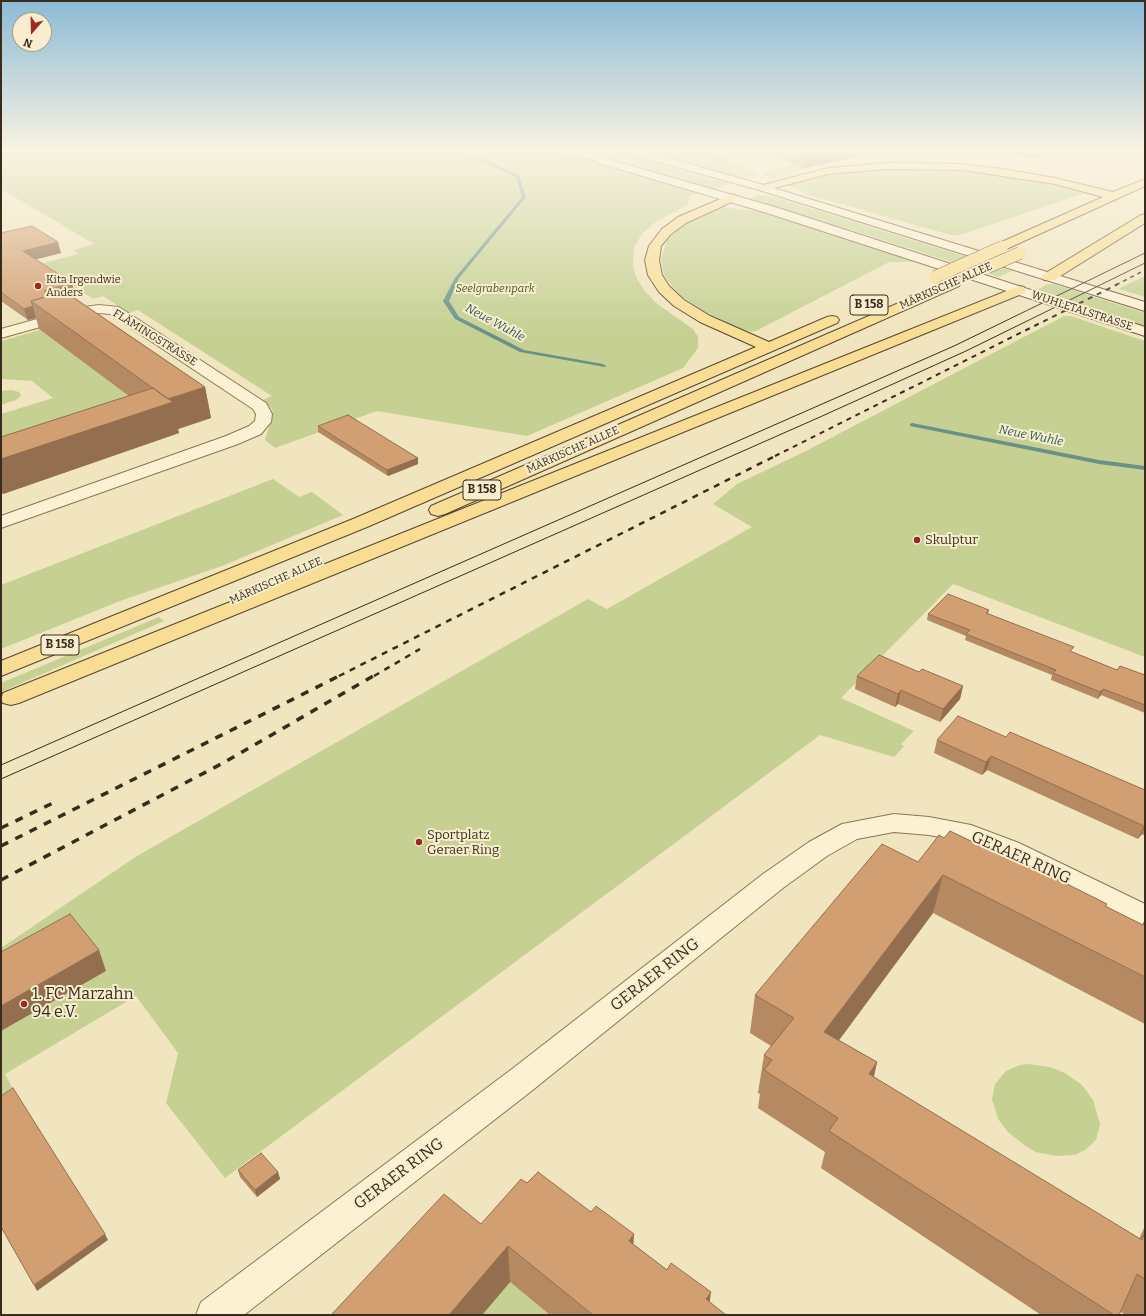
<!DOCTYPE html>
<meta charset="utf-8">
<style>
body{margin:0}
#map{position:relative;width:1146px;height:1316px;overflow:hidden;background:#f1e5bf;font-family:Bitter,serif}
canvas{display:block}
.frame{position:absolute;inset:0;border:2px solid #392c1c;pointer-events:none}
.north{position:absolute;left:12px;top:12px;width:40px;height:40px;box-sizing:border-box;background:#f8eecf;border:1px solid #aca087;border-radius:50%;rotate:200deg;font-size:11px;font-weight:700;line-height:16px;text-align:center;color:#392c1c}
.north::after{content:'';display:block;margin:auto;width:14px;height:18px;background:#9f2822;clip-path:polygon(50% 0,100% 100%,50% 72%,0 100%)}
</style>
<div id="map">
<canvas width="1146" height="1316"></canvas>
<div class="frame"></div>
<div class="north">N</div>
</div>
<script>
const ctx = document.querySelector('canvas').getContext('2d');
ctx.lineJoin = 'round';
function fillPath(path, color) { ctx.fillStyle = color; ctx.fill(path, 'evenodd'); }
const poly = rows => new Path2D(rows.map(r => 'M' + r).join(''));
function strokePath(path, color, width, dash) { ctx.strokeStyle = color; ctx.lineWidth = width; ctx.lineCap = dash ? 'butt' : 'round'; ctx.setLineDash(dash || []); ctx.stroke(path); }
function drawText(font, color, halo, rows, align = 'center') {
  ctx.font = font + ' Bitter,serif'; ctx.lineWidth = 4; ctx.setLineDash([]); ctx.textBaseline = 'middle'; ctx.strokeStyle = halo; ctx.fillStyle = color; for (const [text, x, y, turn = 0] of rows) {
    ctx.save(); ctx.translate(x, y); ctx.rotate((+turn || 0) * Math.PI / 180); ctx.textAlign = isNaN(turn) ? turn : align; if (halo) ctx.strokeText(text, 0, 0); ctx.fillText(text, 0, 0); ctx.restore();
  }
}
const green = poly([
 [1,150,555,150,581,157,696,193,690,196,687,205,654,223,642,234,634,247,633,265,636,277,644,290,656,303,693,329,698,337,698,348,683,368,527,436,377,411,275,448,265,440,273,414,272,409,263,400,272,396,138,310,129,313,103,296,93,299,40,264,78,254,73,250,94,244,3,190,1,190],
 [585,150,612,150,729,184,714,190,631,166],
 [636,150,712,150,760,175,752,175,740,178],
 [806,159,812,165,813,168,792,172,794,174,772,179,763,173],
 [897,160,915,160,946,162,940,163,858,164,850,163],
 [907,169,974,172,1050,183,1086,193,960,235,951,235,809,195,788,185,821,177,855,171],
 [758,195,774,197,1012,271,998,277,855,231,753,201,751,199],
 [721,207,763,212,915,262,889,262,756,331,752,332,742,330,703,311,684,298,672,286,664,275,661,259,667,240,680,228,706,213],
 [1145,276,1145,297,1119,289,1120,288],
 [1048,284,1053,284,1145,313,1145,327,1038,293,1037,290],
 [1064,316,1071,316,1145,341,1145,657,953,584,841,698,914,731,901,744,904,746,894,757,820,735,225,1178,166,1103,178,1053,136,996,5,1074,16,1095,1,1105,1,948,137,856,588,599,607,609,752,527,713,504,737,484,804,452],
 [40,330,62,346,65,345,150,411,1,473,1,414,53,398,32,381,1,379,1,341],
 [11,390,19,392,21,396,16,400,1,405,1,391],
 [273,479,299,497,312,492,343,515,222,566,120,601,1,649,1,585],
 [159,617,164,621,1,692,1,683],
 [1028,1064,1050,1067,1065,1073,1082,1085,1093,1100,1100,1124,1096,1140,1085,1150,1075,1155,1056,1156,1036,1152,1027,1147,1009,1133,998,1119,992,1099,995,1084,1006,1071,1020,1065],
 [504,1277,550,1315,482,1315]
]);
const stream = poly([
 [441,150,447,150,487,161,519,175,526,197,459,278,449,301,459,317,524,350,603,364,606,366,605,367,520,352,455,319,443,301,455,278,522,197,516,177,485,163,441,150],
 [912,423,1099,460,1145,466,1145,470,1099,464,910,426,910,424,912,423]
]);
const minor = poly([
 [99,305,119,307,266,403,272,414,271,422,261,434,238,444,1,528,1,516,226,436,249,426,255,421,256,414,253,409,110,314,99,313,83,315,1,338,1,329,77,308,99,305],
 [894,814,929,817,971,825,1019,843,1145,904,1145,927,1135,924,1001,857,966,842,929,835,894,832,857,839,827,856,783,888,534,1089,244,1315,196,1315,201,1302,512,1069,763,874,809,842,842,824,894,814]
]);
const secondary = poly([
 [570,150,585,150,610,160,775,207,1145,327,1145,336,767,213,602,164,571,152,570,150],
 [622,150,639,150,767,186,1145,302,1145,311,759,190,623,152,622,150]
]);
const primary = poly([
 [887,163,962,164,1009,170,1055,178,1113,192,1145,179,1145,186,1002,251,997,250,996,247,997,244,1103,197,1055,184,962,170,887,169,828,174,763,191,759,190,757,188,759,186,828,168,887,163],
 [732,194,736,196,738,198,736,200,686,223,670,235,661,246,659,260,662,275,669,286,684,300,710,316,769,342,827,317,832,316,837,317,839,320,837,323,367,527,1,676,1,661,353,519,756,347,700,322,674,306,659,292,648,275,645,260,649,246,662,229,678,217,732,194],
 [1145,214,1145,223,1054,280,1044,280,1042,277,1044,274,1141,215,1145,214],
 [954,279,959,280,961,283,959,286,445,514,438,516,431,514,429,510,431,506,954,279],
 [1019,286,1024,287,1026,290,1024,293,19,703,11,705,3,703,1,700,3,693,1019,286]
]);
const tram = poly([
 [1,765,954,346,1145,253],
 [1,779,820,417,966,351,1145,263]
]);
const railFar3 = poly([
 [1116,285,1145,270]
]);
const railFar2 = poly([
 [775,456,1118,284]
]);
const railFar1 = poly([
 [339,676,777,455],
 [374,676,420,649]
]);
const rail = poly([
 [1,828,53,803],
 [1,846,341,675],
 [1,880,223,763,375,675]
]);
const primaryBridge = poly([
 [988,267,1020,253],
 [935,277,1002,247]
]);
const wall = poly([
 [768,150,875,150,848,159,804,168,767,153],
 [993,150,1055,150,1034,158,1007,154],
 [1,233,61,253,35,259,75,294,71,295,205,387,211,418,178,429,179,433,3,494,1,492,1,437,129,396,39,329,36,318,28,320,1,301],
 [318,426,418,458,418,464,388,476,318,432],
 [989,610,988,614,1072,652,1117,670,1145,675,1145,713,1101,695,1098,699,1051,680,1052,675,965,640,966,636,927,620,928,614],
 [919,672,963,686,960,699,940,722,898,704,895,707,855,689,857,676],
 [1006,737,1145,790,1145,836,1142,834,1138,839,987,770,982,775,934,753,937,740],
 [944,838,1000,855,1107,904,1106,907,1143,925,1145,922,1145,1024,933,913,839,1040,877,1062,874,1077,1139,1239,1145,1226,1145,1315,1125,1315,1121,1312,1119,1315,1041,1315,821,1168,825,1152,758,1108,760,1094,758,1093,764,1055,771,1046,750,1033,755,995,918,862],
 [238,1170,278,1172,280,1179,257,1197,240,1177],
 [481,1224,633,1244,726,1315,550,1315,510,1282,482,1315,331,1315]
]);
const shadedWall = poly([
 [806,150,875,150,848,159,804,168],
 [1036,150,1055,150,1034,158],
 [58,242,61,253,26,262,23,251],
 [72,283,75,294,47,302,44,291],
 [33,306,36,318,28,320,24,309],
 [205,387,211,418,178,429,179,433,3,494,1,488,1,459,168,399],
 [418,458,418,464,388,476,387,470],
 [963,686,960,699,940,722,943,709],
 [1103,689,1101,695,1098,699,1100,692],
 [901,690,898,704,895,707,898,694],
 [991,756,987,770,982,775,986,762],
 [1145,824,1145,826,1142,834,1138,839],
 [943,875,933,913,817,1070,824,1032],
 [99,950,106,971,1,1031,1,1006],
 [877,1062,868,1100,869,1074],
 [278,1172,280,1179,257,1197,255,1190],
 [105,1234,108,1240,37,1291,34,1285],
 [634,1234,632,1270,629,1241],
 [508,1246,510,1282,482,1315,449,1315],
 [711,1292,708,1315,706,1299]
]);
const building = poly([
 [32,226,58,242,23,251,72,283,44,291,51,295,31,301,33,306,24,309,1,292,1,233,32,226],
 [65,292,205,387,168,399,31,301,65,292],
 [153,388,173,402,1,459,1,437,153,388],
 [348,415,418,458,387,470,318,426,348,415],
 [948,594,989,610,986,613,1074,647,1070,651,1117,670,1120,666,1145,675,1145,705,1103,689,1100,692,1053,673,1056,670,966,634,970,630,928,614,948,594],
 [879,655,919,672,922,669,963,686,943,709,901,690,898,694,857,676,879,655],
 [958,716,1006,737,1010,732,1145,790,1145,824,1144,826,991,756,986,762,937,740,958,716],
 [950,831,1000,855,1002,852,1055,878,1107,904,1105,906,1143,925,1144,922,1145,922,1145,977,943,875,824,1032,877,1062,869,1074,1142,1240,1145,1233,1145,1279,1137,1274,1119,1315,1114,1315,829,1131,838,1118,764,1070,772,1060,764,1055,794,1018,755,995,882,844,918,862,939,835,944,838,950,831],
 [70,914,99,950,1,1006,1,952,70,914],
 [13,1088,105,1234,34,1285,1,1227,1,1096,13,1088],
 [261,1153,278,1172,255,1190,238,1170,261,1153],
 [538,1172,591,1212,596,1206,634,1234,629,1241,667,1270,671,1263,711,1292,706,1299,726,1315,593,1315,508,1246,449,1315,331,1315,444,1194,481,1224,521,1179,527,1183,538,1172]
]);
const markers = [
 [38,286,4,"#9f2822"],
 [917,540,4,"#9f2822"],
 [419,842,4,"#9f2822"],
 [24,1004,4,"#9f2822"]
];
const farPoinames = [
 ["Kita Irgendwie",46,280],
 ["Anders",46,293]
];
const farStreetnames = [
 ["MÄRKISCHE ALLEE",946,286,-24],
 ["WUHLETALSTRASSE",1082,311,18],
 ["FLÄMINGSTRASSE",155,338,32],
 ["MÄRKISCHE ALLEE",573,450,-24],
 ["MÄRKISCHE ALLEE",276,581,-24]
];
const farParknames = [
 ["Seelgrabenpark",495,289]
];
const shields = [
 [869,305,38],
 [482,490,38],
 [60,645,38]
];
const shieldNames = [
 ["B 158",869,305],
 ["B 158",482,490],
 ["B 158",60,645]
];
const farWaternames = [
 ["Neue Wuhle",495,323,28],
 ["Neue Wuhle",1031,436,11]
];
const poiNames = [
 ["Skulptur",925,540],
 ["Sportplatz",427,835],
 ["Geraer Ring",427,850]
];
const nearStreetnames = [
 ["GERAER RING",1021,858,24],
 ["GERAER RING",655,975,-38],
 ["GERAER RING",399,1174,-37]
];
const nearPoinames = [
 ["1. FC Marzahn",32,995],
 ["94 e.V.",32,1013]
];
fillPath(green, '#c5d092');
fillPath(stream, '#699189');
strokePath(minor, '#8b7556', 2);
strokePath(secondary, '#6d5639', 2);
strokePath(primary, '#58432b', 2);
fillPath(minor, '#fbf1d3');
fillPath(secondary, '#fbf1d3');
fillPath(primary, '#f8de94');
strokePath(tram, '#392c1c', 1);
strokePath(railFar3, '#392c1c', 1.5, [4, 4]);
strokePath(railFar2, '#392c1c', 2, [5, 5]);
strokePath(railFar1, '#392c1c', 2.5, [6, 6]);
strokePath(rail, '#392c1c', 3.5, [8, 8]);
strokePath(primaryBridge, '#58432b', 13, []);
strokePath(primaryBridge, '#f8de94', 12);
fillPath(wall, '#b58962');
fillPath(shadedWall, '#936f50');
fillPath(building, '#d29f72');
strokePath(building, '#936f50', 1);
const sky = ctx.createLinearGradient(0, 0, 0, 334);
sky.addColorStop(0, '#8cbad6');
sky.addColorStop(0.45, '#f9f3e2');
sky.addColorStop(1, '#f9f3e200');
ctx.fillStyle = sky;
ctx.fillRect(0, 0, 1146, 334);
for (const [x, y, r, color] of markers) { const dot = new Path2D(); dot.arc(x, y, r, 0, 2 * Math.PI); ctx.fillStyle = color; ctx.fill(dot); strokePath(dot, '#f8eecf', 1.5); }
drawText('11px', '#392c1c', '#f8eecf', farPoinames, 'left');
drawText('11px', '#392c1c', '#f8eecf', farStreetnames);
drawText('italic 11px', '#475721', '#f8eecf', farParknames);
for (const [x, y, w] of shields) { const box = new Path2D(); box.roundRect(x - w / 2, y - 10, w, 20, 3); ctx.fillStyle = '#f8eecf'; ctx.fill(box); strokePath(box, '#392c1c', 1); }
drawText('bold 12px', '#392c1c', null, shieldNames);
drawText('italic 12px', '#2a5a5a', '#f8eecf', farWaternames);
drawText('13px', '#392c1c', '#f8eecf', poiNames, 'left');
drawText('16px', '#392c1c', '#f8eecf', nearStreetnames);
drawText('16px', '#392c1c', '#f8eecf', nearPoinames, 'left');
</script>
